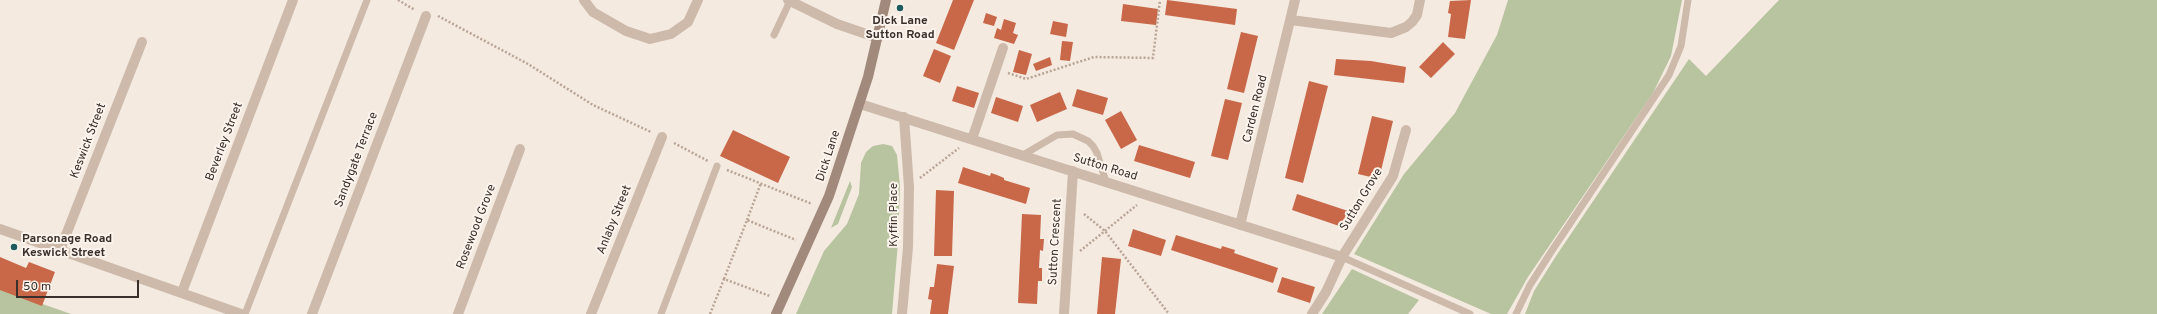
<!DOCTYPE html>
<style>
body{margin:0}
#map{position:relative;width:2157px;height:314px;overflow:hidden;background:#f4eae0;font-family:Overpass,sans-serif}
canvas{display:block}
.scale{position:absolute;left:16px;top:280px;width:123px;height:18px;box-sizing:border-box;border:2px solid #3a2f2a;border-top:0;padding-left:5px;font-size:12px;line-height:14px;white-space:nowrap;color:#3a2f2a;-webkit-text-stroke:3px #fbf4ed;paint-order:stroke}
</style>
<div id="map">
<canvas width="2157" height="314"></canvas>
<div class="scale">50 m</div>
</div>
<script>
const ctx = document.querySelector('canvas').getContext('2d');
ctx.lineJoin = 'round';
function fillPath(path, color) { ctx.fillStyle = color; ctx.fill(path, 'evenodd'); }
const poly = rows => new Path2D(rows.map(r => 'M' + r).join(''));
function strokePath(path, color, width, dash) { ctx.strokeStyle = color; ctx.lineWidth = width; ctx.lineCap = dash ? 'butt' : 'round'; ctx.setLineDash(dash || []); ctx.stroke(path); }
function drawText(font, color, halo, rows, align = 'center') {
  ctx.font = font + ' Overpass,sans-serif'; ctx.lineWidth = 4; ctx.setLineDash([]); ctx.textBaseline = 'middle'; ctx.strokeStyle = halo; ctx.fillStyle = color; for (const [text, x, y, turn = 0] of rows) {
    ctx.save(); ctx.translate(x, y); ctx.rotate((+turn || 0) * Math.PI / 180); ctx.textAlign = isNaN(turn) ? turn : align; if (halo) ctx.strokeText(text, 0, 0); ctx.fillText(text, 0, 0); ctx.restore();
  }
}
const green = poly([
 [1508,0,1682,0,1671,56,1653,93,1528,277,1507,314,1491,314,1354,254,1404,174,1455,113,1497,35],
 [1779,0,2157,0,2157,314,1525,314,1534,291,1556,256,1689,59,1706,76],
 [883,144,892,146,897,155,900,186,898,242,892,314,796,314,824,251,847,224,859,194,861,163,866,152,873,146],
 [850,181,852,187,838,224,831,228],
 [1352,269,1419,300,1408,314,1322,314],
 [0,289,71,314,0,314]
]);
const building = poly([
 [953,0,974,0,954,50,936,43],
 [1167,0,1237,9,1235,25,1165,15],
 [1471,0,1465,39,1448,37,1451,14,1448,13,1450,1],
 [1123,4,1158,9,1156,25,1121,21],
 [986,13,997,17,994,26,983,23],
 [1004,19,1016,23,1013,33,1018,35,1014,44,994,38,997,28,1001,30],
 [1053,21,1068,24,1066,37,1050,34],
 [1241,32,1258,36,1244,93,1227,89],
 [1062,41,1073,42,1070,61,1060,60],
 [1443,42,1455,54,1431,78,1419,67],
 [934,49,951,56,940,83,923,76],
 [1019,50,1032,54,1026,75,1013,72],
 [1050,57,1052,65,1036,71,1033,64],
 [1336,59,1371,61,1406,67,1404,83,1334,75],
 [1309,81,1328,86,1303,183,1285,178],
 [957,86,979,93,974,108,952,101],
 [1077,89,1108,98,1103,115,1072,106],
 [1060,92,1067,109,1037,122,1030,105],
 [996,97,1023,106,1018,122,991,113],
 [1225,99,1242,103,1228,160,1211,156],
 [1121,111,1137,140,1121,149,1105,120],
 [1372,116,1393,121,1379,179,1358,174],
 [733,130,790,157,778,183,720,156],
 [1139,145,1195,162,1190,178,1134,161],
 [963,167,990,176,991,173,997,175,1004,178,1004,180,1030,188,1026,204,958,183],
 [936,190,954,191,952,256,934,256],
 [1297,194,1354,213,1348,229,1292,210],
 [1022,214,1041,215,1040,239,1044,239,1043,251,1040,250,1039,268,1042,268,1042,281,1038,281,1037,304,1018,303],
 [1133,229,1166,240,1161,256,1128,246],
 [1176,235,1221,249,1222,246,1235,250,1234,253,1278,268,1273,283,1171,250],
 [0,257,26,268,29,262,55,272,42,306,0,290],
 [1102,257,1121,259,1115,314,1097,314],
 [937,264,954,266,948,314,930,314,932,300,928,299,930,287,934,287],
 [1282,277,1315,287,1310,303,1277,292]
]);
const path = poly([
 [398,0,415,10],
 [438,16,528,64,593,105,651,132],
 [1008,73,1026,79,1094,57,1153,58,1160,0],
 [674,143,708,161],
 [727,170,812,204],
 [920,178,959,148],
 [1084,214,1105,231,1169,314],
 [747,220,761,183],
 [1080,251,1137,205],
 [724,279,747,220,796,240],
 [710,314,724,279,770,296]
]);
const lane = poly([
 [774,35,790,1],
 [1023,155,1057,135,1073,134,1088,141,1093,146,1097,153,1106,182],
 [1342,257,1470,314],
 [245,314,367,0],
 [661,314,717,166],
 [1516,314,1530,285,1551,252,1669,75,1681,46,1688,0]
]);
const street = poly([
 [584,0,593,12,626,31,650,39,671,34,688,22,698,0],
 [788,0,837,24,878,38],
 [1291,20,1391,33,1406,27,1412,22,1417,15,1420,0],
 [860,104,1342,257],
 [972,139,1003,48],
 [1240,225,1295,0],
 [0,229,241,314],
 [60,250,142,42],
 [182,292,293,0],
 [312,314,426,16],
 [458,314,520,149],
 [591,314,662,137],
 [902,314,908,247,909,187,904,117],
 [1064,314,1073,171],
 [1312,314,1326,292,1342,257,1393,176,1406,130]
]);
const secondary = poly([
 [776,314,829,196,868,77,886,0]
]);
const markers = [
 [900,8,4,"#1e5a5e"],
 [14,247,4,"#1e5a5e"]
];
const poiNames = [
 ["Dick Lane",900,22],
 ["Sutton Road",900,36],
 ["Parsonage Road",22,240,"left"],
 ["Keswick Street",22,254,"left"]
];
const streetNames = [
 ["Carden Road",1256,109,-76],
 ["Keswick Street",89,141,-69],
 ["Beverley Street",225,142,-69],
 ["Dick Lane",829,156,-72],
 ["Sandygate Terrace",357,160,-69],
 ["Sutton Road",1105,168,17],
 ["Sutton Grove",1362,200,-59],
 ["Kyffin Place",895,215,-90],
 ["Anlaby Street",615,220,-68],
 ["Rosewood Grove",477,227,-69],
 ["Sutton Crescent",1056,242,-87]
];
fillPath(green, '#b8c49f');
fillPath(building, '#c96749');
strokePath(path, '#b9a495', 2.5, [2, 2]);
strokePath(lane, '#cdbaab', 7);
strokePath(street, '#cdbaab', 10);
strokePath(secondary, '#a1897c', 10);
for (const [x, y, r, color] of markers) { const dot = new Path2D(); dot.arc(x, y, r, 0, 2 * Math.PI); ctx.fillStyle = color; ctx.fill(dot); strokePath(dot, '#fbf4ed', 1.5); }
drawText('bold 12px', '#3a2f2a', '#fbf4ed', poiNames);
drawText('12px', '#3a2f2a', '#fbf4ed', streetNames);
</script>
